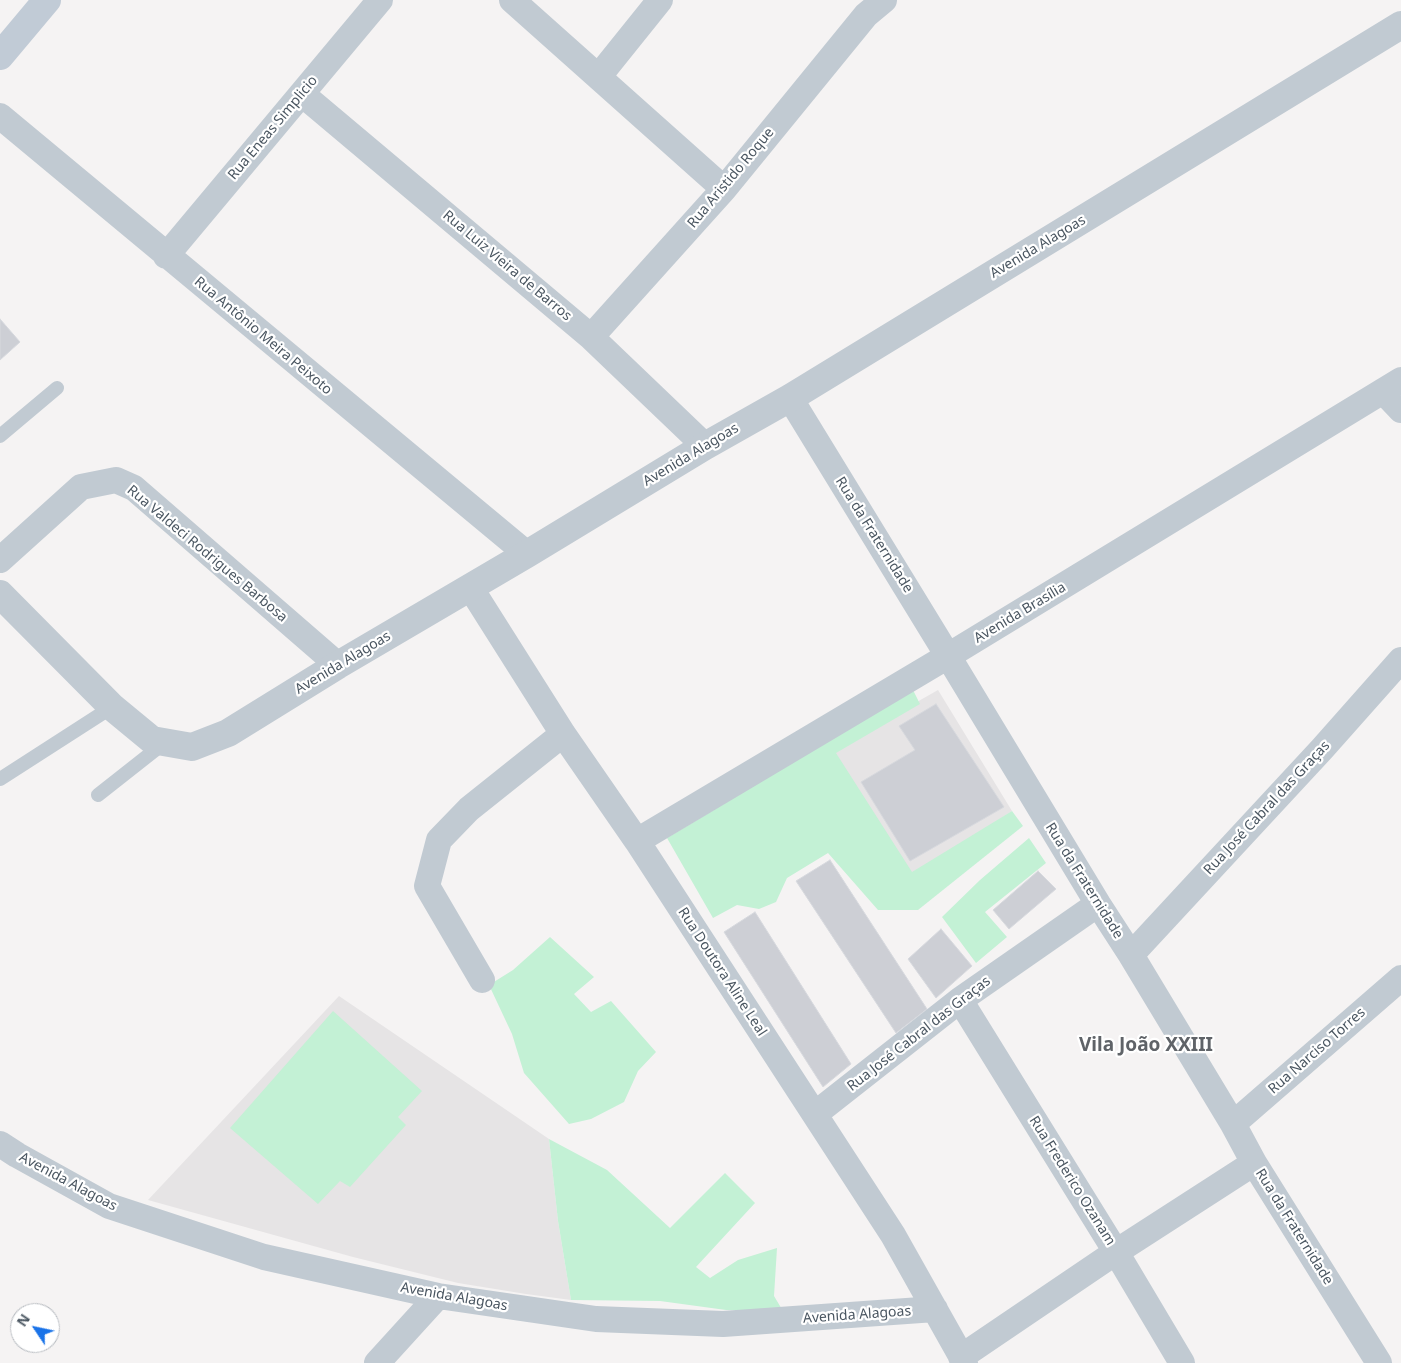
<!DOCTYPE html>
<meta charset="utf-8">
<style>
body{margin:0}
#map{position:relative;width:1401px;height:1363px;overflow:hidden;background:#f5f3f3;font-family:"Noto Sans",sans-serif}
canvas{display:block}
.north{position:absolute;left:10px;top:1303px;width:50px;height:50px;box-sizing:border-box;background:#fff;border:1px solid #b7bbc0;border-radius:50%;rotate:304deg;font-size:14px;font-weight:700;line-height:20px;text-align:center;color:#4a5661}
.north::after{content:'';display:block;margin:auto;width:18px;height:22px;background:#1a73e8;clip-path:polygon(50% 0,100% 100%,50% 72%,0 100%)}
</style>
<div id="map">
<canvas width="1401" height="1363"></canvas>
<div class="north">N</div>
</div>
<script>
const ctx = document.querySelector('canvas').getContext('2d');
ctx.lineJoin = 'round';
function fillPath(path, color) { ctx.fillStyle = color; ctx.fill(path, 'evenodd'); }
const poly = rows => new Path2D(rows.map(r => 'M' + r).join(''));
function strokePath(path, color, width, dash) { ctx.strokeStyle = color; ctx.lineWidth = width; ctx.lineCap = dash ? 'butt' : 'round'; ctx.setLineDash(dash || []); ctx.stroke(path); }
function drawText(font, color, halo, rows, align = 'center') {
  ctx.font = font + ' "Noto Sans",sans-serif'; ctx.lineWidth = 4.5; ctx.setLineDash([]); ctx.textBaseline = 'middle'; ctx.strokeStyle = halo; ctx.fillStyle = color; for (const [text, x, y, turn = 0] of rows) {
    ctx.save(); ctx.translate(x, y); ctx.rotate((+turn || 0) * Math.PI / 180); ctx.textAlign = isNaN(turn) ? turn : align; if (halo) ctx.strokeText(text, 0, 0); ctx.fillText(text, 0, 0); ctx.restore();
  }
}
const education = poly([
 [938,690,1012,811,911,879,829,752],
 [339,996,549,1139,558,1221,571,1300,526,1294,458,1283,353,1257,148,1200]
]);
const green = poly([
 [913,690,920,704,836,753,912,872,1012,811,1023,826,918,910,878,910,828,853,787,878,776,902,759,909,737,905,713,918,667,838],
 [1029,838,1046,863,985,912,1007,937,976,963,942,917,980,880],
 [550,937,594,977,574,994,591,1012,611,1001,656,1052,638,1071,624,1102,591,1119,569,1124,524,1073,512,1034,489,985,513,970],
 [333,1011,422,1091,398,1117,406,1125,350,1187,340,1181,318,1204,230,1128],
 [549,1139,607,1170,670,1228,725,1173,755,1203,696,1267,710,1278,738,1260,777,1248,774,1296,783,1311,726,1310,660,1301,571,1300,558,1221]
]);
const building = poly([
 [0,319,20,342,0,360,0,319],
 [936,704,1004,807,910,861,861,782,915,750,899,726,936,704],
 [830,860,927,1009,896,1033,796,881,830,860],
 [1038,871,1056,889,1009,929,993,910,1038,871],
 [755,912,851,1064,823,1087,724,932,755,912],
 [941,929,972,966,936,998,908,959,941,929]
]);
const service = poly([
 [0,436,57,388],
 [0,779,112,707],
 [98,795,164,743]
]);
const minor = poly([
 [512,0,724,189],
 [599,76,660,0],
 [302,94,591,337,705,446],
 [0,116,527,554],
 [166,256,380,0],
 [591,337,724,189,866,15,884,0],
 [1383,391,1401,410],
 [790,398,948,656,1098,904,1131,955,1233,1124,1254,1163,1379,1363],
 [0,560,81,487,116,480,134,488,338,665],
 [470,587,563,734,637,841,893,1235,965,1363],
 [637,841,948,656,1401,380],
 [1131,955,1322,749,1401,660],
 [482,980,427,886,439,840,469,809,563,734],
 [960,1000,1116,1252,1182,1363],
 [815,1114,960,1000,1098,904],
 [1233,1124,1401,978],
 [0,1144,17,1155,109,1206,264,1257,438,1296,596,1319,723,1324,935,1309],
 [961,1357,1116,1252,1254,1163],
 [377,1363,438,1296]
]);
const tertiary = poly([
 [0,594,112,707,152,740,192,747,228,733,338,665,527,554,705,446,790,398,1401,25]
]);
const secondary = poly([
 [0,56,47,0]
]);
const streetNames = [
 ["Rua Eneas Simplicio",273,128,-50],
 ["Rua Aristido Roque",731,178,-50],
 ["Avenida Alagoas",1038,247,-31],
 ["Rua Luiz Vieira de Barros",507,266,40],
 ["Rua Antônio Meira Peixoto",263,336,40],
 ["Avenida Alagoas",691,455,-31],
 ["Rua da Fraternidade",874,535,58],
 ["Rua Valdeci Rodrigues Barbosa",207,554,40],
 ["Avenida Brasília",1020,613,-31],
 ["Avenida Alagoas",343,663,-31],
 ["Rua José Cabral das Graças",1267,808,-47],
 ["Rua da Fraternidade",1084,881,58],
 ["Rua Doutora Aline Leal",722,972,57],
 ["Rua José Cabral das Graças",919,1034,-38],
 ["Rua Narciso Torres",1317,1051,-41],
 ["Rua Frederico Ozanam",1072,1181,58],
 ["Avenida Alagoas",68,1182,28],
 ["Rua da Fraternidade",1294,1227,58],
 ["Avenida Alagoas",454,1297,10],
 ["Avenida Alagoas",857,1315,-4]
];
const districtNames = [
 ["Vila João XXIII",1146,1046]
];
fillPath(education, '#e6e4e5');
fillPath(green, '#c3f1d5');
fillPath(building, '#cdcfd5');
strokePath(building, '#d7d9de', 1);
strokePath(service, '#c1cad2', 14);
strokePath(minor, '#c1cad2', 26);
strokePath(tertiary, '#c1cad2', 28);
strokePath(secondary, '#c1cbd6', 28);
drawText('14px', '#4a5661', '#fff', streetNames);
drawText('bold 19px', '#5f6368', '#fff', districtNames);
</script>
